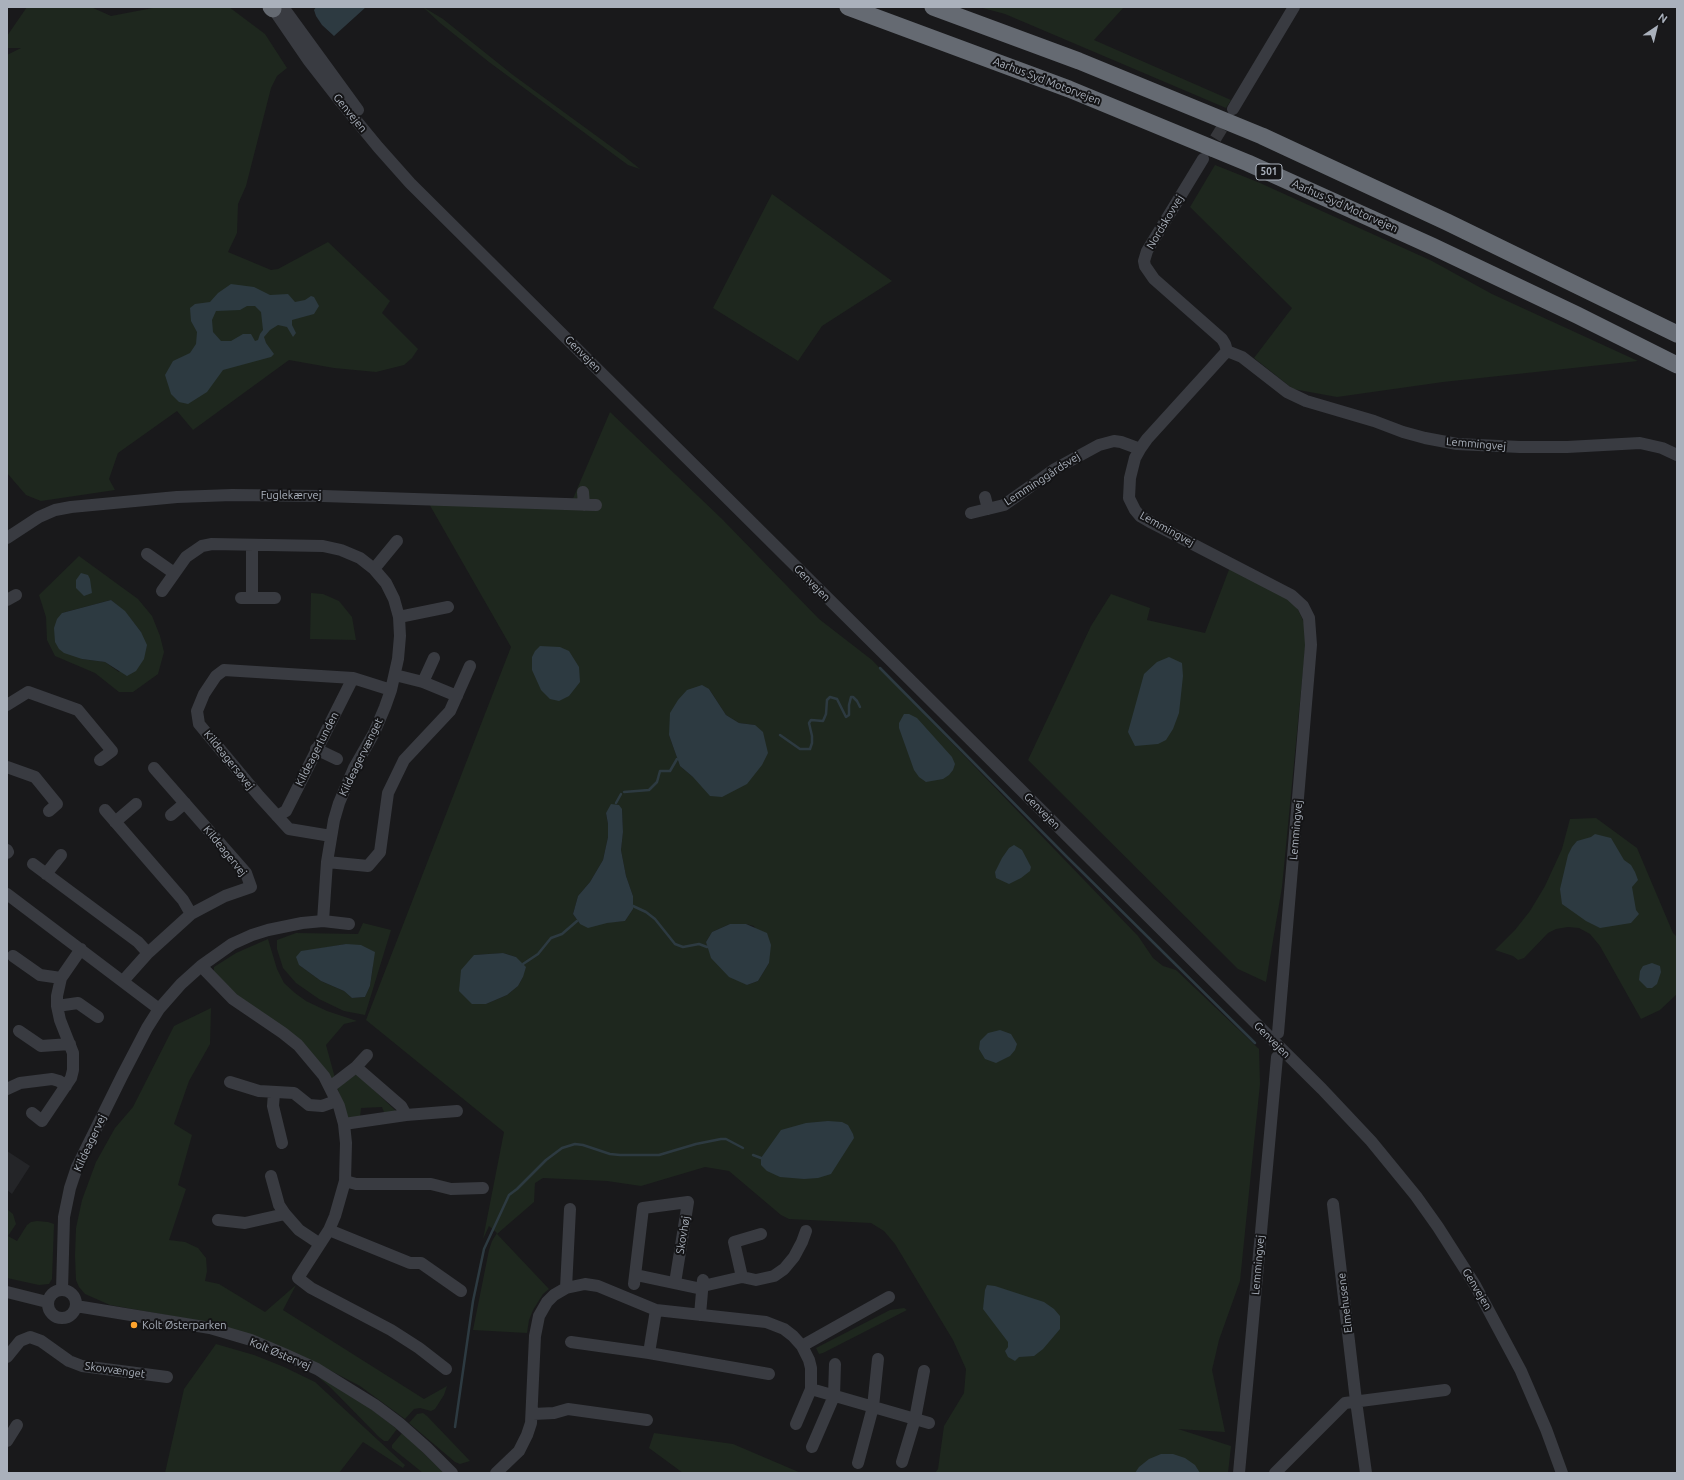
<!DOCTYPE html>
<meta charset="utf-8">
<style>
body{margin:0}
#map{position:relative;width:1684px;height:1480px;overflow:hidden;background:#19191b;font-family:Ubuntu,sans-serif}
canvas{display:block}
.frame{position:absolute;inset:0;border:8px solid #aab1bc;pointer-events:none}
.north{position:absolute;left:1636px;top:8px;width:40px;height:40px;-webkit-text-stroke:3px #141416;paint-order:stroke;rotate:35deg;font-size:11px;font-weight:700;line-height:16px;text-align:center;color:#aab1bc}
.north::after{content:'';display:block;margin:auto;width:14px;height:18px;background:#aab1bc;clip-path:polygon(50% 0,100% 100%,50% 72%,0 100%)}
</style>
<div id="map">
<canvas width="1684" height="1480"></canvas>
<div class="frame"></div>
<div class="north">N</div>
</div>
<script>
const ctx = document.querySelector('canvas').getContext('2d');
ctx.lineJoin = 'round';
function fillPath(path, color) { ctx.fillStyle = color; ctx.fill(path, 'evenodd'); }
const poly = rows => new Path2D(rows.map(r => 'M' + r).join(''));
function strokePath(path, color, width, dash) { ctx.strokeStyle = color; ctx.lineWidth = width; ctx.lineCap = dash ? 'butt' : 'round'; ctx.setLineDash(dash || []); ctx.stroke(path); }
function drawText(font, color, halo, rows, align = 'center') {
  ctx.font = font + ' Ubuntu,sans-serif'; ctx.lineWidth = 4; ctx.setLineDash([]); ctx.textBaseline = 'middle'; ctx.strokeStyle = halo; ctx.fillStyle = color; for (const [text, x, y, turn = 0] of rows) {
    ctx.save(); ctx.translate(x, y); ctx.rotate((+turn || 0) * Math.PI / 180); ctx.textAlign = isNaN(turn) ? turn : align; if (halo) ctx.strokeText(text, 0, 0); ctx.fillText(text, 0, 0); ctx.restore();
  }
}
const built = poly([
 [7,1151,30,1166,12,1194,7,1190]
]);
const green = poly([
 [27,7,91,7,111,16,158,7,229,7,265,34,287,68,277,76,271,88,246,186,238,204,237,233,228,252,271,270,278,269,328,242,390,301,382,313,418,349,412,358,404,365,376,372,334,368,289,360,193,430,177,411,118,453,109,479,115,490,41,501,26,495,7,473,7,55,21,48,7,48,7,36],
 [423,7,443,19,513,75,624,156,640,169,628,165,489,62,440,23],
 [979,7,1124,7,1094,40,1231,100,1226,108,1005,14],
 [1215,165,1260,183,1432,261,1492,294,1638,361,1443,382,1337,397,1293,389,1254,358,1292,308,1190,207],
 [772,194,892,281,822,326,798,361,713,308],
 [610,412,722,519,819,619,872,660,1138,936,1153,958,1163,966,1176,970,1259,1049,1260,1084,1240,1281,1219,1340,1212,1370,1225,1432,1178,1429,1231,1446,1228,1473,935,1473,938,1469,944,1426,964,1393,966,1369,953,1340,895,1244,884,1231,871,1223,789,1219,781,1215,729,1171,705,1167,641,1186,607,1181,543,1178,535,1183,534,1202,497,1234,549,1289,543,1294,533,1310,529,1320,527,1333,473,1330,489,1250,492,1241,497,1233,489,1226,483,1239,504,1132,366,1020,511,647,428,502,569,508],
 [709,689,726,715,739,723,755,725,693,777,680,766,669,735],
 [622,809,623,832,621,850,626,876,633,896,633,909,625,921,580,924,573,914,578,896,590,882,603,860,608,837,608,824,606,813],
 [730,924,746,924,754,926,769,963,758,981,747,985,706,942,712,932],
 [503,953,516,957,523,977,518,986,507,995,486,1004,472,1004,474,955],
 [79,556,138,599,152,616,160,636,164,652,158,674,133,692,119,692,95,673,55,656,47,640,46,617,39,595],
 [111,600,125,612,141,632,119,672,105,662,82,659,62,613],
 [1230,567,1294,601,1307,629,1282,887,1266,982,1238,969,1028,760,1091,626,1111,594,1150,608,1147,620,1205,633],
 [311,593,323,594,339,601,352,617,356,640,310,639],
 [1596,818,1637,848,1673,933,1677,937,1677,994,1660,1010,1641,1019,1600,946,1590,934,1579,928,1568,927,1556,929,1548,933,1524,958,1518,960,1513,956,1495,950,1515,930,1530,911,1545,886,1562,849,1570,819],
 [363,923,391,930,365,1015,344,1011,319,999,296,983,283,968,277,949,277,940,296,933,358,934],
 [346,944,373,966,370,986,365,997,352,998,344,991,321,981,299,965,317,949],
 [268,939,277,969,284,983,295,993,306,1001,327,1011,357,1021,344,1024,326,1045,335,1078,333,1080,243,1002,214,972,214,967,236,953],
 [211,1008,210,1044,189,1081,174,1124,192,1135,178,1185,186,1189,169,1240,185,1242,198,1248,206,1258,207,1271,205,1281,219,1284,265,1312,296,1285,283,1310,424,1399,447,1386,444,1395,435,1409,431,1411,420,1408,414,1409,405,1419,360,1386,314,1362,200,1321,110,1305,85,1294,79,1287,76,1280,75,1256,76,1228,82,1200,96,1162,115,1128,133,1107,174,1026],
 [357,1074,396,1111,385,1115,382,1107,361,1108,360,1118,348,1118,337,1087],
 [7,1209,13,1214,16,1224,8,1236,17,1241,27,1225,31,1222,37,1221,48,1222,54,1224,52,1279,49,1284,39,1285,7,1278],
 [904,1308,907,1310,823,1353,819,1354,816,1348,890,1310],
 [216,1344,254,1355,284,1367,315,1382,405,1465,403,1468,363,1442,339,1473,165,1473,184,1389],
 [314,1373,361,1401,397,1429,388,1441,384,1441,379,1437,331,1388],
 [423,1413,427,1416,470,1461,460,1464,455,1462,409,1423,417,1414],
 [402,1433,407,1437,444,1473,423,1473,392,1448,392,1445],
 [654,1433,733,1444,801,1473,683,1473,649,1448]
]);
const water = poly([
 [316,7,366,7,334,36,322,25,316,16,314,10],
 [231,284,254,287,270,295,288,294,295,302,305,300,311,296,314,297,319,306,314,314,292,320,292,325,296,333,293,337,287,327,278,325,270,330,264,337,266,343,274,354,271,357,223,370,207,392,188,404,179,402,171,394,165,375,173,361,190,353,196,344,197,332,191,321,190,308,195,304,210,302,218,293],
 [247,306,255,306,261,312,263,330,260,334,258,340,255,341,251,334,243,334,231,341,221,341,213,332,212,320,216,311,240,310],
 [81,573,88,575,90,579,92,593,84,596,76,588,76,580],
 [111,600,125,611,141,632,147,645,144,659,136,671,127,676,105,662,82,659,64,653,59,649,55,642,54,628,57,619,62,613],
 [540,646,560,647,569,651,579,667,580,682,569,696,559,701,550,699,541,690,532,670,532,657,535,651],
 [1169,657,1182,663,1183,676,1179,713,1173,729,1166,740,1158,744,1135,746,1128,732,1144,674,1157,662],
 [702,685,709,689,726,715,739,723,755,725,763,732,768,753,762,765,747,784,722,797,710,796,693,777,680,766,669,735,670,713,678,700,687,690],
 [904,714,909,714,917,718,952,757,955,764,953,770,949,775,943,779,926,782,919,777,914,770,899,728,899,723],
 [611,804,619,805,622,809,623,832,621,850,626,876,633,896,633,909,625,921,607,923,588,928,580,924,573,914,578,896,590,882,603,860,608,837,608,824,606,813],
 [1595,834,1611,838,1624,860,1631,865,1635,872,1638,880,1632,887,1636,910,1639,914,1631,923,1600,928,1586,921,1562,904,1560,889,1568,855,1572,847,1577,841,1591,837],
 [1014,845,1022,850,1031,867,1030,871,1021,878,1009,884,996,878,995,872,1002,858,1009,848],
 [730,924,746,924,767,933,771,945,769,963,758,981,747,985,729,977,711,958,706,942,712,932],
 [346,944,361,945,375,952,370,986,365,997,352,998,344,991,321,981,299,965,296,957,301,951],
 [503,953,516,957,526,967,523,977,518,986,507,995,486,1004,472,1004,459,991,461,970,474,955],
 [1652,963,1660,966,1661,972,1657,984,1652,988,1647,988,1639,980,1640,971,1643,966],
 [1000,1030,1011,1034,1017,1044,1015,1050,1010,1056,996,1063,985,1059,979,1049,980,1041,988,1033],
 [828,1121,842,1122,848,1125,853,1134,854,1138,831,1174,818,1178,804,1179,780,1177,767,1171,761,1165,761,1158,781,1130,806,1123],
 [987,1285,995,1286,1044,1302,1054,1309,1060,1316,1060,1329,1043,1349,1034,1356,1019,1357,1015,1361,1008,1357,1005,1351,1008,1347,1008,1342,983,1309,985,1290],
 [1161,1454,1173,1454,1185,1458,1195,1465,1200,1473,1135,1473,1139,1467,1149,1459]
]);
const stream = poly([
 [880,668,1067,857,1255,1043],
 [780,735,800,749,810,749,812,743,812,736,809,723,811,720,823,721,826,714,827,700,830,697,837,699,846,717,849,715,849,705,851,697,853,697,857,701,860,707],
 [624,792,649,790,657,782,660,771,670,771,677,759],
 [616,803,621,794],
 [633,906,646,912,655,919,675,944,683,947,699,944,707,947],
 [523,964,538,954,551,938,562,934,577,921],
 [753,1155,761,1158],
 [455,1427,473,1301,484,1249,509,1195,517,1189,546,1160,562,1148,575,1144,583,1145,610,1154,620,1155,659,1155,696,1144,721,1139,726,1139,743,1148]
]);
const minorTunnel = poly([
 [1206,154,1230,115]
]);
const minor = poly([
 [272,7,309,61,341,102,378,147,410,183,1322,1089,1371,1141,1416,1196,1438,1227,1475,1285,1521,1371,1546,1429,1562,1473],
 [283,7,358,110],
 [1233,109,1294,7],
 [1203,159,1147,251,1144,261,1145,266,1154,279,1222,339,1225,344,1227,351],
 [1227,351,1147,439,1140,449,1135,458,1130,478,1129,498,1135,510,1140,516,1152,523,1291,595,1303,606,1309,618,1311,645,1278,1033],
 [1227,351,1242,357,1287,392,1306,401,1374,421,1403,432,1425,438,1457,444,1520,447,1567,447,1640,443,1662,448,1677,455],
 [583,492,584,505],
 [985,497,988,509],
 [971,513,1004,505,1055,469,1099,445,1114,441,1121,442,1140,449],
 [7,538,39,517,55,510,71,507,177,497,232,495,323,496,596,505],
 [252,545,252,598],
 [147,554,174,573],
 [374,569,397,541],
 [162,591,186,557,202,546,212,544,323,546,341,550,360,558,374,569,386,583,394,599,399,617,400,636,398,659,391,690,385,707,374,733,354,768,339,803,334,820,327,862,323,921],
 [241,598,275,598],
 [7,600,16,595],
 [399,617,448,607],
 [395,675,423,682,457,696],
 [423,682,434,658],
 [7,705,28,692,78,710,112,751,100,760],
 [316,749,337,759],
 [7,767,35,777,57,804,49,811],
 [105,810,183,900,191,914],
 [171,815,185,803],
 [277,816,286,811,353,678],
 [115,822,136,804],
 [331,836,289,829,259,796,199,724,197,711,204,694,216,676,224,670,353,678,391,690],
 [7,850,8,852,7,853],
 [327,862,368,866,380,852,388,793,404,760,450,711,470,666],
 [33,864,138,942,148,953],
 [46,874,61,855],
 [7,894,159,1009],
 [13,956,40,975,61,978],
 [201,966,233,999,283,1033,298,1045,324,1076,339,1106,344,1124,346,1143,345,1181,335,1216,329,1230,298,1278,311,1288,391,1330,419,1348,446,1369],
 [123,981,148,953,191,914,225,896,251,887,246,873,154,768],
 [57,1006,78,1003,98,1017],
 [19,1031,41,1046,70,1044],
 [356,1067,401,1106,406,1115],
 [230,1082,259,1091,294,1093,309,1105,322,1106,336,1101],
 [330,1087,356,1067,367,1055],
 [7,1089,20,1083,52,1079,59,1081,66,1086],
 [274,1093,273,1106,282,1143],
 [32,1113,42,1121,71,1078,73,1070,73,1053,60,1020,57,1006,57,996,61,978,81,949],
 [344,1124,406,1115,457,1111],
 [271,1176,279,1205,285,1214,299,1230,320,1244],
 [345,1181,356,1184,431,1184,451,1189,483,1188],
 [1333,1204,1356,1401,1366,1473],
 [218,1220,245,1223,285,1214],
 [329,1230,410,1263,421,1263,461,1291],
 [636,1275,702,1289],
 [742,1277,734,1242,761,1234],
 [634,1284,643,1208,688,1202,675,1283],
 [703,1286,742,1277,756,1280,774,1276,784,1269,794,1257,802,1242,806,1231],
 [566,1288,570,1209],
 '48 1304a14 14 0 1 1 28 0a14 14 0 1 1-28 0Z',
 [62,1290,64,1217,70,1188,77,1167,122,1076,147,1028,159,1009,181,984,201,966,232,944,252,935,268,930,302,923,323,921,349,924],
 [7,1292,47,1302],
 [76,1306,210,1328,251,1340,284,1354,317,1369,375,1405,399,1423,427,1448,452,1473],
 [700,1315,703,1280],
 [571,1342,649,1353,769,1374],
 [802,1346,889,1297],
 [649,1353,656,1310],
 [7,1357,20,1341,30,1337,41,1341,69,1361,82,1366,167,1377],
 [811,1389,929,1423],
 [533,1414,554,1413,568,1409,647,1420],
 [7,1441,17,1425],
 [812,1447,834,1396,835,1364],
 [902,1462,915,1419,924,1371],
 [858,1463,873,1407,878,1359],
 [496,1473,519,1451,527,1435,531,1423,535,1336,539,1316,547,1302,554,1295,566,1288,585,1284,598,1286,656,1310,766,1322,784,1329,793,1336,802,1346,809,1360,811,1368,811,1389,796,1424],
 [1239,1473,1277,1057],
 [1275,1473,1345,1403,1445,1390]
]);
const highway = poly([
 [271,7,273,9],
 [848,7,1069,89,1248,163,1432,246,1577,315,1677,365],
 [933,7,1079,61,1262,136,1447,222,1677,334]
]);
const markers = [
 [134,1325,4,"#ffa42d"]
];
const shields = [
 [1269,172,26]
];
const shieldNames = [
 ["501",1269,172]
];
const streetNames = [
 ["Aarhus Syd Motorvejen",1047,81,21],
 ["Genvejen",350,113,51],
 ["Aarhus Syd Motorvejen",1345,206,24],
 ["Nordskovvej",1165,222,-59],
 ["Genvejen",583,354,45],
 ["Lemmingvej",1476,444,5],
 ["Lemminggårdsvej",1042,479,-33],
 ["Fuglekærvej",291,495],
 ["Lemmingvej",1167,529,29],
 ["Genvejen",812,583,45],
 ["Kildeagerlunden",317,749,-63],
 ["Kildeagervænget",361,757,-64],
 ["Kildeagersøvej",229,760,51],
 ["Genvejen",1042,811,45],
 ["Lemmingvej",1296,830,-85],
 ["Kildeagervej",225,851,51],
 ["Genvejen",1272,1040,45],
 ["Kildeagervej",90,1143,-65],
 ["Skovhøj",683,1235,-81],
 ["Lemmingvej",1258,1265,-85],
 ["Genvejen",1477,1289,59],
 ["Elmehusene",1345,1303,-97],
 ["Kolt Østervej",280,1354,23],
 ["Skovvænget",115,1370,8]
];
const poiNames = [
 ["Kolt Østerparken",142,1325]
];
fillPath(built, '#242528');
fillPath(green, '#1e271e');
fillPath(water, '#2d3a41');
strokePath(stream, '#2d3a41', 2.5);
strokePath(minorTunnel, '#36373b', 12, [12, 6]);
strokePath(minor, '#393b41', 12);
strokePath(highway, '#656a72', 17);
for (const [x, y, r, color] of markers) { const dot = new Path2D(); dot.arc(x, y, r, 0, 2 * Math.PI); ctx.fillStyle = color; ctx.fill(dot); strokePath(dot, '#141416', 1.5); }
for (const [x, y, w] of shields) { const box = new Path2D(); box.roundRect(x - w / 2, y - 8, w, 16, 3); ctx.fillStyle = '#141416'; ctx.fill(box); strokePath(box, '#aab1bc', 1); }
drawText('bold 10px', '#aab1bc', null, shieldNames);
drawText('11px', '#aab1bc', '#141416', streetNames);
drawText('11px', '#aab1bc', '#141416', poiNames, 'left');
</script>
